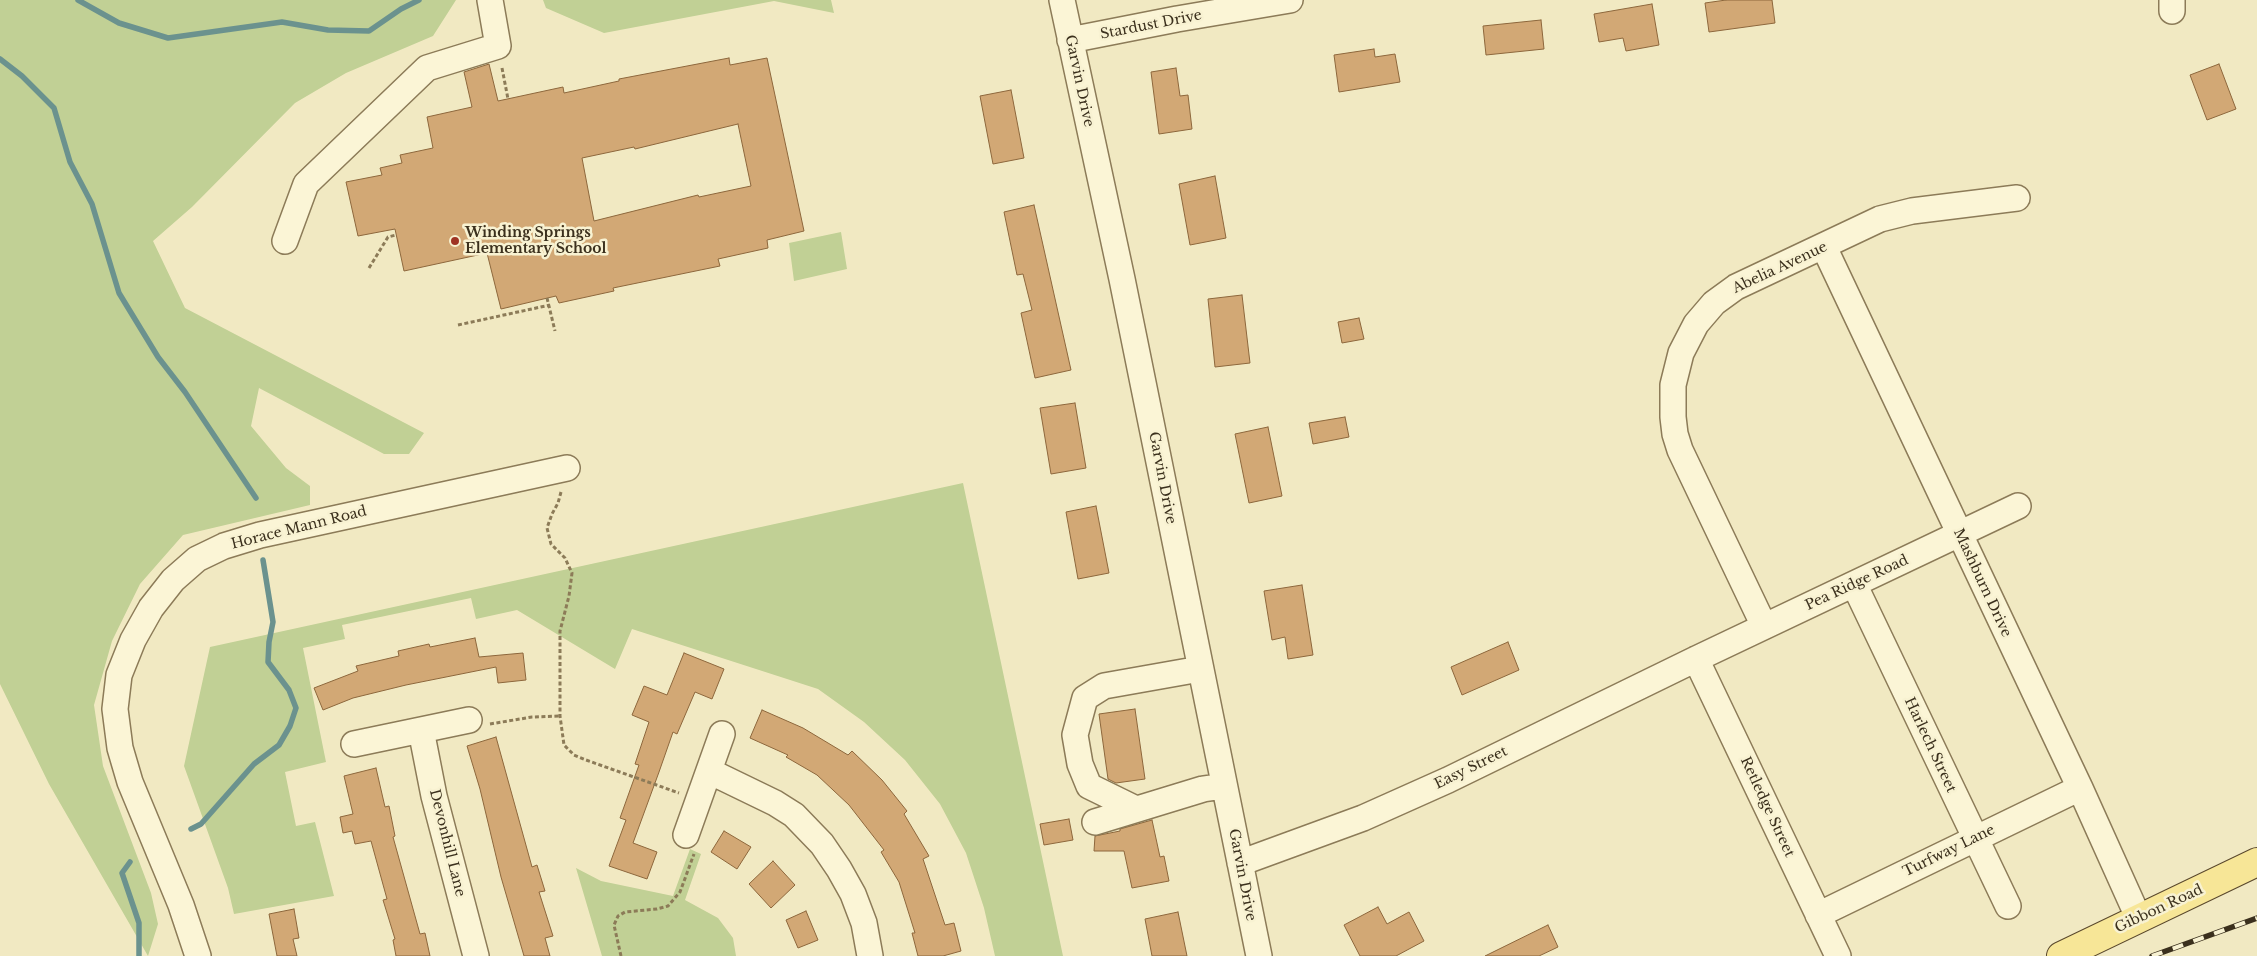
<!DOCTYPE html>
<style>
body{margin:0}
canvas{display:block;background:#f1e9c2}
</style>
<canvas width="2257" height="956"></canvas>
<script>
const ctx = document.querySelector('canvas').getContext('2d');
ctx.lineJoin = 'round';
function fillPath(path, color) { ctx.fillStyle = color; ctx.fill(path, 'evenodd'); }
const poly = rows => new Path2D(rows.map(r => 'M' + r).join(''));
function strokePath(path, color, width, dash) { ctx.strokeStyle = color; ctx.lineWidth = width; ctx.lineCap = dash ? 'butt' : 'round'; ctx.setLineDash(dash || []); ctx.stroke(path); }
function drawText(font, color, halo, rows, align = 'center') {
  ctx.font = font + ' "Libre Baskerville",serif'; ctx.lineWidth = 5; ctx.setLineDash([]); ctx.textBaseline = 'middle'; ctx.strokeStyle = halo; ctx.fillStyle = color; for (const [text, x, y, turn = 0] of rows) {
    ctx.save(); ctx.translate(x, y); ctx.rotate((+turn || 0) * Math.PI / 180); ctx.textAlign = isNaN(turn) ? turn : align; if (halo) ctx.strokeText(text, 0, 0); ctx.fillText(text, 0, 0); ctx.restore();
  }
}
const green = poly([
 [0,0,456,0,433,36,346,73,295,103,192,207,153,241,185,308,424,433,409,454,384,454,259,388,251,426,286,468,310,486,310,505,183,535,140,584,112,641,94,705,103,766,151,893,158,924,148,956,49,784,0,684],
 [543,0,831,0,834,13,774,1,604,33,546,8],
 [841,232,847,269,794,281,789,243],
 [963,483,1063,956,995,956,984,908,966,853,940,804,905,760,864,722,818,689,632,629,615,669,517,610,476,619,471,598,342,625,345,639,303,648,326,762,285,772,296,826,315,822,334,896,234,914,228,888,184,766,210,647],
 [690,849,701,854,685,900,718,918,733,938,736,956,602,956,576,868,601,881,673,896]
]);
const stream = poly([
 [78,0,119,23,168,38,282,22,328,30,369,31,401,9,419,0],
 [0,59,22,76,54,108,70,162,92,204,119,293,158,357,185,392,256,498],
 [191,829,201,824,254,764,279,745,290,726,296,708,289,690,268,662,269,642,273,622,263,560],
 [130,862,122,873,139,923,139,956]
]);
const building = poly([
 [1726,0,1772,0,1775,23,1709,32,1705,3,1726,0],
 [1652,4,1659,45,1626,51,1623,38,1599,42,1594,14,1652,4],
 [1541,20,1544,49,1486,55,1483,26,1541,20],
 [1374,49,1375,57,1395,54,1400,82,1339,92,1334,55,1374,49],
 [729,58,730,65,767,58,804,231,767,240,768,248,718,259,720,266,613,288,614,291,559,303,556,296,501,309,487,253,404,271,395,229,358,236,346,182,382,175,380,168,402,163,400,155,433,148,427,117,472,107,464,72,489,64,498,101,563,87,564,93,619,81,619,79,729,58],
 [738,124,751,186,699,197,698,195,594,221,582,158,634,147,635,149,738,124],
 [2219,64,2236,109,2207,120,2190,75,2219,64],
 [1176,68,1180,96,1188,95,1192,129,1159,134,1151,72,1176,68],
 [1011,90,1024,158,993,164,980,96,1011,90],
 [1215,176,1226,238,1190,245,1179,184,1215,176],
 [1034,205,1071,370,1035,378,1021,313,1032,310,1023,274,1017,275,1004,212,1034,205],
 [1242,295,1250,363,1215,367,1208,299,1242,295],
 [1359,318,1364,339,1342,343,1338,322,1359,318],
 [1075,403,1086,468,1051,474,1040,408,1075,403],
 [1345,417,1349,437,1313,444,1309,423,1345,417],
 [1268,427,1282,496,1249,503,1235,434,1268,427],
 [1096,506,1109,573,1078,579,1066,512,1096,506],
 [1302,585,1313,655,1288,659,1285,637,1272,640,1264,591,1302,585],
 [475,638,479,657,523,653,526,680,498,683,496,667,406,685,353,698,323,710,314,688,358,671,356,666,399,656,398,651,429,644,430,647,475,638],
 [1508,642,1519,670,1462,695,1451,667,1508,642],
 [684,653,724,669,712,699,695,692,677,734,673,732,659,772,633,843,657,852,647,879,609,866,626,820,620,818,639,765,635,764,649,722,632,715,644,686,667,695,684,653],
 [1135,709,1145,779,1116,783,1108,779,1099,714,1135,709],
 [762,710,803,728,848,755,852,751,882,780,907,811,904,814,929,856,923,859,945,925,954,923,961,951,943,956,918,956,912,933,915,933,899,882,881,852,884,850,849,805,817,775,786,757,788,755,750,738,762,710],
 [496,737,532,867,537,865,545,891,539,892,553,936,545,938,550,956,524,956,501,877,480,789,467,746,496,737],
 [376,768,385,807,389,806,395,836,393,837,420,934,425,933,430,956,396,956,393,940,395,939,383,900,387,899,371,841,355,844,352,831,343,833,340,817,353,814,344,776,376,768],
 [1069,819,1073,840,1044,845,1040,824,1069,819],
 [1152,820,1160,857,1164,856,1169,881,1132,888,1124,851,1094,851,1095,836,1120,831,1120,829,1152,820],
 [724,831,751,847,737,869,711,852,724,831],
 [773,861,795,885,771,908,749,884,773,861],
 [1378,907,1387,924,1409,912,1424,941,1396,956,1360,956,1344,925,1378,907],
 [294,909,299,938,293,939,297,956,277,956,269,914,294,909],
 [806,911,818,940,798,948,786,920,806,911],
 [1178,912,1187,956,1152,956,1145,919,1178,912],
 [1548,925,1558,947,1539,956,1485,956,1548,925]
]);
const path = poly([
 [502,68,508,99],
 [369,268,388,237,396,235],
 [547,298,555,331],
 [458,325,550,305],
 [561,492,558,503,552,514,547,528,551,544,565,558,572,573,569,596,560,631,560,716,564,745,574,755,586,760,679,793],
 [490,724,532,717,560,716],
 [621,956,614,925,618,916,625,912,657,909,668,906,680,892,694,854]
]);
const minor = poly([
 [1062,0,1122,279,1259,956],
 [2172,0,2172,11],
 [1070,40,1177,19,1290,0],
 [285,241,306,184,427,68,498,46,490,0],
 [1824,247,2080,788,2139,919],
 [1854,584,2008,906],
 [1764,626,1680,450,1675,434,1673,417,1673,385,1681,353,1696,324,1714,303,1736,287,1880,219,1912,211,2017,198],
 [1696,659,1838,956],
 [421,730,434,796,476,956],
 [354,744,469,720],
 [709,771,775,803,794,815,822,844,839,869,853,894,864,923,870,956],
 [1136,809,1089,786,1080,764,1075,735,1085,698,1104,686,1200,669],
 [1095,822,1203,789,1224,786],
 [686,835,722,734],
 [1240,863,1363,818,1448,780,1696,659,2018,506],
 [1818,915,2080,788],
 [198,956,181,905,130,782,120,748,115,709,119,675,133,640,151,608,173,580,197,559,224,546,260,535,567,468]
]);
const major = poly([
 [2061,956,2257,862]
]);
const rail = poly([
 [2152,956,2257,918]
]);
const markers = [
 [455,241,5,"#9f3323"]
];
const streetNames = [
 ["Stardust Drive",1151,25,-11],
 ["Garvin Drive",1079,81,78],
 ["Abelia Avenue",1780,268,-25],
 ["Garvin Drive",1162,478,79],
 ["Horace Mann Road",299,528,-14],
 ["Pea Ridge Road",1857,583,-25],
 ["Mashburn Drive",1982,583,65],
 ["Harlech Street",1930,745,65],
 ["Easy Street",1471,768,-26],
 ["Retledge Street",1767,807,65],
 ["Devonhill Lane",447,843,76],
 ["Turfway Lane",1949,851,-26],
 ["Garvin Drive",1242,875,79],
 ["Gibbon Road",2159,909,-25]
];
const poiNames = [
 ["Winding Springs",465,233],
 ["Elementary School",465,249]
];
fillPath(green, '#c1d095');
strokePath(stream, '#6b928e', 5.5);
fillPath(building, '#d2a875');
strokePath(building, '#8d673c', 1);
strokePath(minor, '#8c7b58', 28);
strokePath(major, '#5a482c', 30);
strokePath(path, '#8c7b58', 3, [4, 2.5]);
strokePath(minor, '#fbf5d6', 25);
strokePath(major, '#f7e697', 28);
strokePath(rail, '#3b301d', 5.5);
strokePath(rail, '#f8f2d2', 4, [11]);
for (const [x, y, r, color] of markers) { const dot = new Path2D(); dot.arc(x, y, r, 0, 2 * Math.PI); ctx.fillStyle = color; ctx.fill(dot); strokePath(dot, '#f8f2d2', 2); }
drawText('14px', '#3b301d', '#f8f2d2', streetNames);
drawText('bold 14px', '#3b301d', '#f8f2d2', poiNames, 'left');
</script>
